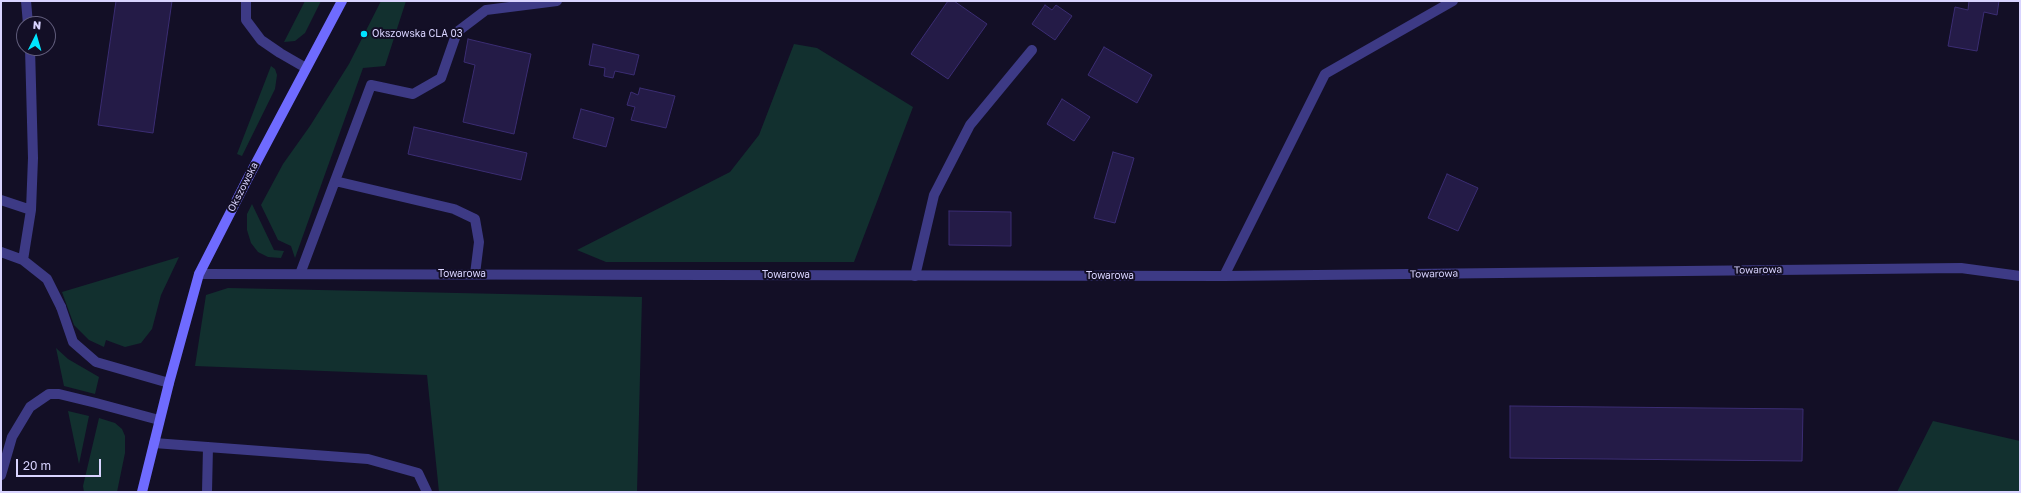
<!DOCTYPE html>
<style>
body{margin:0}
#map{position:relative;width:2021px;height:493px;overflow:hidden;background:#130f26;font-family:"Golos Text",sans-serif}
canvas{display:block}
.frame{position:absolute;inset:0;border:2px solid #d9d4ff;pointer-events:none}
.north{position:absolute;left:16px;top:16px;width:40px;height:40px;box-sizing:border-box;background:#130f26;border:1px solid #625e7d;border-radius:50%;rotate:5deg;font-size:11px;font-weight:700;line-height:16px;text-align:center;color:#d9d4ff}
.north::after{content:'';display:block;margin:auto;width:14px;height:18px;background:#00e5ff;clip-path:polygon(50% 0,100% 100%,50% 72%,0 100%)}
.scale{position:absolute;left:16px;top:459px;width:85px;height:18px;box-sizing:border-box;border:2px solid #d9d4ff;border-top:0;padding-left:5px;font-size:12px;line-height:14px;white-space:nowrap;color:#d9d4ff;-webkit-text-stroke:3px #130f26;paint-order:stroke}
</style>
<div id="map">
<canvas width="2021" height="493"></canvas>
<div class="frame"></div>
<div class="north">N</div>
<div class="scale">20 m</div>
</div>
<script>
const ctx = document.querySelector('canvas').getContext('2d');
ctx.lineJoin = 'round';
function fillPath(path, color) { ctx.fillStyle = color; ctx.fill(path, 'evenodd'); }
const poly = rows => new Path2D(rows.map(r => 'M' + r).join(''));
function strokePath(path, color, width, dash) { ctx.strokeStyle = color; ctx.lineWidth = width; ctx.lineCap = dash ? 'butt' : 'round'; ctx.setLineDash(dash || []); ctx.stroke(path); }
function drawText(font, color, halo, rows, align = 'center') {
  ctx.font = font + ' "Golos Text",sans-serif'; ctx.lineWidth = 4; ctx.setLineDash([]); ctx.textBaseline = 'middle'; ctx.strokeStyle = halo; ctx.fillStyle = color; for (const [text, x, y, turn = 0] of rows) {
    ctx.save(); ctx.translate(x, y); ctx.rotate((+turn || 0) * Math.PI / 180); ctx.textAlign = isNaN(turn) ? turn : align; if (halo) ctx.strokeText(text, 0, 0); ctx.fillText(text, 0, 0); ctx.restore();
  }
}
const green = poly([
 [305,1,321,1,305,33,295,41,284,42],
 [381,1,406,1,385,66,363,68,295,258,291,246,278,240,261,205,283,164,310,126,349,64],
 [794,44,817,48,913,107,854,262,606,262,577,250,730,172,759,135],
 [271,66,275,69,277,75,275,89,242,156,237,154],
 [252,204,274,250,284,251,281,258,268,257,258,252,251,243,247,230,247,214],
 [179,257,161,295,152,329,141,343,125,347,106,340,104,347,89,340,74,325,62,292],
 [228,288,642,297,637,492,439,492,427,375,195,366,206,295],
 [56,348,68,359,99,377,95,394,64,386],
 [68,411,89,416,79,464],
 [99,418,115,423,122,429,125,436,125,453,117,492,84,492,83,486],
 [1933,421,2020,441,2020,492,1897,492]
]);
const building = poly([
 [116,1,172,1,153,133,98,125,116,1],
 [948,1,954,1,987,24,948,79,911,54,948,1],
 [1969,1,1999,1,1997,15,1984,12,1977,51,1948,46,1955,7,1968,10,1969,1],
 [1045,5,1052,10,1056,5,1072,16,1055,40,1032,24,1045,5],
 [468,39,531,54,514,134,463,122,475,65,464,62,468,39],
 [593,44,639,55,634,75,615,71,613,78,604,76,605,68,589,65,593,44],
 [1104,47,1152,75,1137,103,1088,75,1104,47],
 [640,88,675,96,666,128,631,120,635,107,627,105,631,92,638,95,640,88],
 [1062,99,1090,117,1074,141,1047,124,1062,99],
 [581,109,614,118,606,147,573,138,581,109],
 [414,127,527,153,521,180,408,154,414,127],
 [1113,152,1134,158,1115,223,1094,218,1113,152],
 [1447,174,1478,188,1458,231,1428,218,1447,174],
 [949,211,1011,212,1011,246,949,245,949,211],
 [1510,406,1803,409,1802,461,1510,458,1510,406]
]);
const lane = poly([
 [26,1,28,24],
 [246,1,246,20,261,40,280,53,306,68],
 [335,181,454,209,475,219,479,242,475,274],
 [1,200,31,210],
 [1,252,23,260,47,279,61,307],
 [23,260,31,210,33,158,30,48],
 [300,274,371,85,413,94,441,78,457,32,486,10,557,1],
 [915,276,934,195,970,125,1032,50],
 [154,443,368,459,418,473,427,492],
 [1,475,12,437,30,407,49,394,59,394,96,403,159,420],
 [207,492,208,447]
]);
const street = poly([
 [199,274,1224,276,1961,268,2020,276],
 [1224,276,1325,74,1453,1],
 [61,307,73,342,96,362,169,383]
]);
const secondary = poly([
 [142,492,169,383,199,274,248,178,342,1]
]);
const markers = [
 [364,34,4,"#00e5ff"]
];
const poiNames = [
 ["Okszowska CLA 03",372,34]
];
const streetNames = [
 ["Okszowska",243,187,-63],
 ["Towarowa",1758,270,-1],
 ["Towarowa",462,274],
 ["Towarowa",1434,274,-1],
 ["Towarowa",786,275],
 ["Towarowa",1110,276]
];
fillPath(green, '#12302f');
fillPath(building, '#241b47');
strokePath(building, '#3b2d73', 1);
strokePath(lane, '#3d3a85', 10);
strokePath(street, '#3d3a85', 10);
strokePath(secondary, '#6f6bff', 10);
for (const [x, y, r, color] of markers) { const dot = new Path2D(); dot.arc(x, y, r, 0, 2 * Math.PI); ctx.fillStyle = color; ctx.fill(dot); strokePath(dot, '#130f26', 1.5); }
drawText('10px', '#d9d4ff', '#130f26', poiNames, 'left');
drawText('10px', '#d9d4ff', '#130f26', streetNames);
</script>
